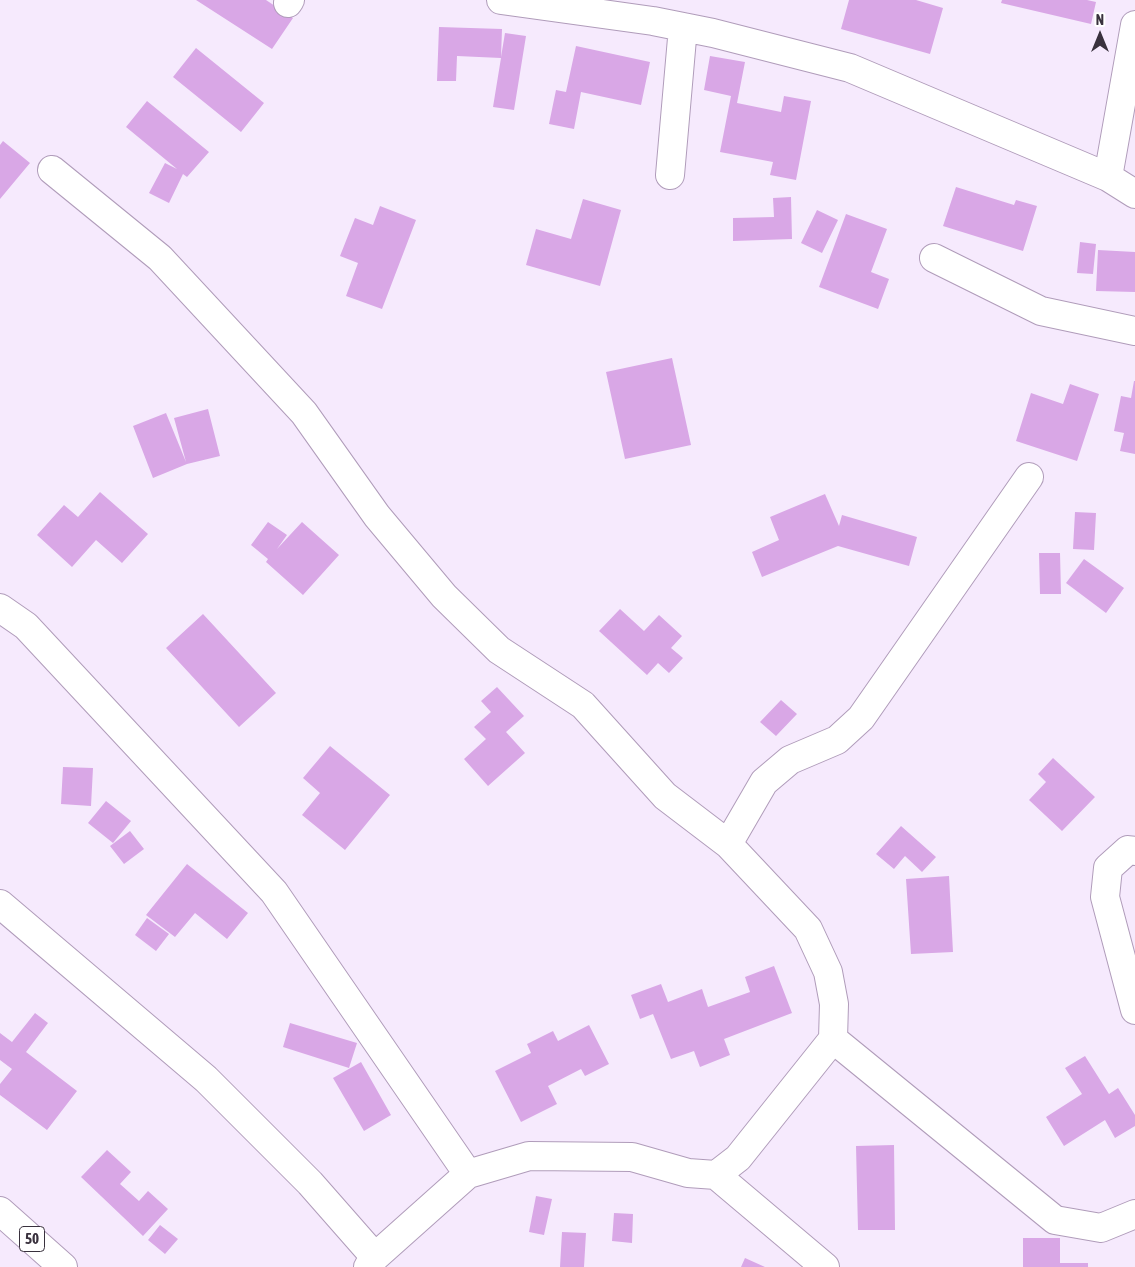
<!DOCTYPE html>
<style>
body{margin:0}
#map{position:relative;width:1135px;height:1267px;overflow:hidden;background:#f6eafd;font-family:"Asap Condensed",sans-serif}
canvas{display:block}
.north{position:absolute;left:1075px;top:10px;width:50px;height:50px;-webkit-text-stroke:4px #fff;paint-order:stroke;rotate:0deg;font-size:14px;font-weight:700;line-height:20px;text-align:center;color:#39313d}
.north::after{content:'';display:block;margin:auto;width:18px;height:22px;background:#39313d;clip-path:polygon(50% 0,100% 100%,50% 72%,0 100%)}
</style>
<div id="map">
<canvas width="1135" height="1267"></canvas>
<div class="north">N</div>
</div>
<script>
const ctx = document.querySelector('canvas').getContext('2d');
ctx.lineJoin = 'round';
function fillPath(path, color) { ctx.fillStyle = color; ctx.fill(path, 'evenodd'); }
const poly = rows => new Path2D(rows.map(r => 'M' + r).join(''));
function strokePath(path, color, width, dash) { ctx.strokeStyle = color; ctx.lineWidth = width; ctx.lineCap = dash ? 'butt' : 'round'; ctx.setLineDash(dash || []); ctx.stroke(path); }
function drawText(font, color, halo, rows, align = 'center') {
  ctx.font = font + ' "Asap Condensed",sans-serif'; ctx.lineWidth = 5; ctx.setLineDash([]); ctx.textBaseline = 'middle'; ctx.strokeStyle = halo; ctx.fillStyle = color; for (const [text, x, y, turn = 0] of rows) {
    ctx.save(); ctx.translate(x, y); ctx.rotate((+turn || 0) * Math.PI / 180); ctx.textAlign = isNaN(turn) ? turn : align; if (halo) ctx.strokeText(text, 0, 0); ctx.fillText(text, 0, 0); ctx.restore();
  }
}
const building = poly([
 [196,0,266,0,293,18,272,49],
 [849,0,916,0,943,8,930,54,841,29],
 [1002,0,1087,0,1096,2,1091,24,1001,3],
 [439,27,502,29,501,57,505,33,526,36,514,110,493,107,501,58,457,56,456,81,437,81],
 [576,46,650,62,641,105,581,92,574,129,549,124,556,90,566,92],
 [196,48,264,103,241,132,173,77],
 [710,56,745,62,737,103,781,112,784,96,811,101,796,180,770,175,773,162,720,152,731,96,704,90],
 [147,101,209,152,187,177,183,174,169,203,149,193,165,163,177,169,126,127],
 [3,141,30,163,0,199,0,145],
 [956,187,1014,205,1016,200,1037,206,1023,251,943,226],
 [791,197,792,239,733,241,733,218,774,217,773,198],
 [583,199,621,210,600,286,526,265,536,229,571,239],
 [380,206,416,220,382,309,346,296,358,263,340,256,355,218,373,225],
 [817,210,838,220,822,253,801,243],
 [846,214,887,229,871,272,889,279,878,309,819,287],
 [1080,242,1096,244,1093,274,1077,273],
 [1098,250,1135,252,1135,292,1096,291],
 [672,358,691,445,625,459,606,372],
 [1134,381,1135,381,1135,454,1120,451,1124,433,1114,431,1121,396,1131,398],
 [1070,384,1099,394,1077,461,1016,441,1031,393,1063,404],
 [208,409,220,456,187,464,153,478,133,426,166,413,186,462,174,418],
 [100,492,148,534,122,563,96,540,72,567,37,535,64,505,78,517],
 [825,494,839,526,842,515,917,537,909,566,838,546,762,577,752,552,779,540,770,517],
 [1075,512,1096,513,1094,550,1073,549],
 [268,522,287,535,277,549,302,522,339,555,303,595,266,562,268,559,251,545],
 [1039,553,1060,553,1061,594,1040,594],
 [1084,559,1124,588,1106,613,1066,583],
 [620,609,644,631,659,615,682,636,671,648,683,658,669,673,658,663,647,675,599,631],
 [203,614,276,693,239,727,166,648],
 [497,687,524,716,506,732,525,753,488,786,464,759,486,739,474,727,491,712,481,701],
 [781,700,797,714,776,736,760,722],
 [330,746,390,795,345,850,302,815,320,793,303,778],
 [1053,758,1095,797,1062,831,1029,800,1046,782,1038,774],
 [63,767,93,768,91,806,61,804],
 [106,801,131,821,113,843,88,823],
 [901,826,936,857,922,872,905,856,894,869,876,854],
 [130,831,144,849,124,864,110,846],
 [187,864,248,913,227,939,195,913,175,937,146,915],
 [949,876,953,952,911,954,906,879],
 [147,918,169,934,156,951,135,935],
 [774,966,792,1013,724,1039,730,1055,700,1067,694,1051,671,1059,653,1014,640,1019,631,995,661,984,668,1002,702,989,708,1007,750,992,745,977],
 [35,1013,48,1023,26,1052,77,1091,47,1130,0,1095,0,1084,12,1069,0,1060,0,1033,12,1042],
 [290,1023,357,1043,349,1068,283,1047],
 [589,1025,609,1064,585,1076,581,1069,548,1086,557,1104,521,1122,495,1071,531,1053,527,1044,553,1031,558,1041],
 [1085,1056,1109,1094,1118,1088,1135,1115,1135,1126,1115,1138,1105,1120,1064,1146,1046,1117,1082,1094,1065,1068],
 [361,1062,391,1115,364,1131,333,1078],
 [894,1145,895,1230,858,1230,856,1146],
 [107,1150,131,1172,120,1184,139,1201,148,1191,168,1209,143,1236,81,1177],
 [536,1196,552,1199,544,1235,529,1232],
 [614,1213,633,1214,632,1243,612,1241],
 [160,1225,178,1239,165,1254,148,1240],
 [562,1232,586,1233,584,1267,560,1267],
 [1023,1238,1060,1238,1060,1263,1088,1263,1088,1267,1023,1267],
 [745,1258,765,1267,741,1267]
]);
const minor = poly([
 [501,0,653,21,713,33,850,68,1108,177,1135,194],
 [288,3,290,0],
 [52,170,160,258,304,413,377,516,444,596,499,650,583,705,665,796,728,844,808,929,828,972,834,1004,833,1039,738,1158,716,1175,688,1173,632,1157,529,1156,468,1174,375,1257,368,1267],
 [670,175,683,27],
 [1108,177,1135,25],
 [934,258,1041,311,1135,331],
 [0,608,26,626,274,892,468,1174],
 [728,844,764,782,790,760,837,740,861,718,1029,477],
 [1135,851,1128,850,1108,868,1105,897,1135,1010],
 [0,904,206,1079,310,1183,375,1257],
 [833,1039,1055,1220,1101,1228,1135,1214],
 [716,1175,825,1267]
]);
const highway = poly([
 [0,1211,63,1267]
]);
const shields = [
 [32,1239,25]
];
const shieldNames = [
 ["50",32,1239]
];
fillPath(building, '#d9a7e6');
strokePath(minor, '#b09cba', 30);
strokePath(highway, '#b09cba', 30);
strokePath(minor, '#fff', 28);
strokePath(highway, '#fff', 28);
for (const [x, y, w] of shields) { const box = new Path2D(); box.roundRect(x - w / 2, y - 12.5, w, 25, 4); ctx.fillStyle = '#fff'; ctx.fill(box); strokePath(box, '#39313d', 1); }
drawText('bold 15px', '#39313d', null, shieldNames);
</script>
